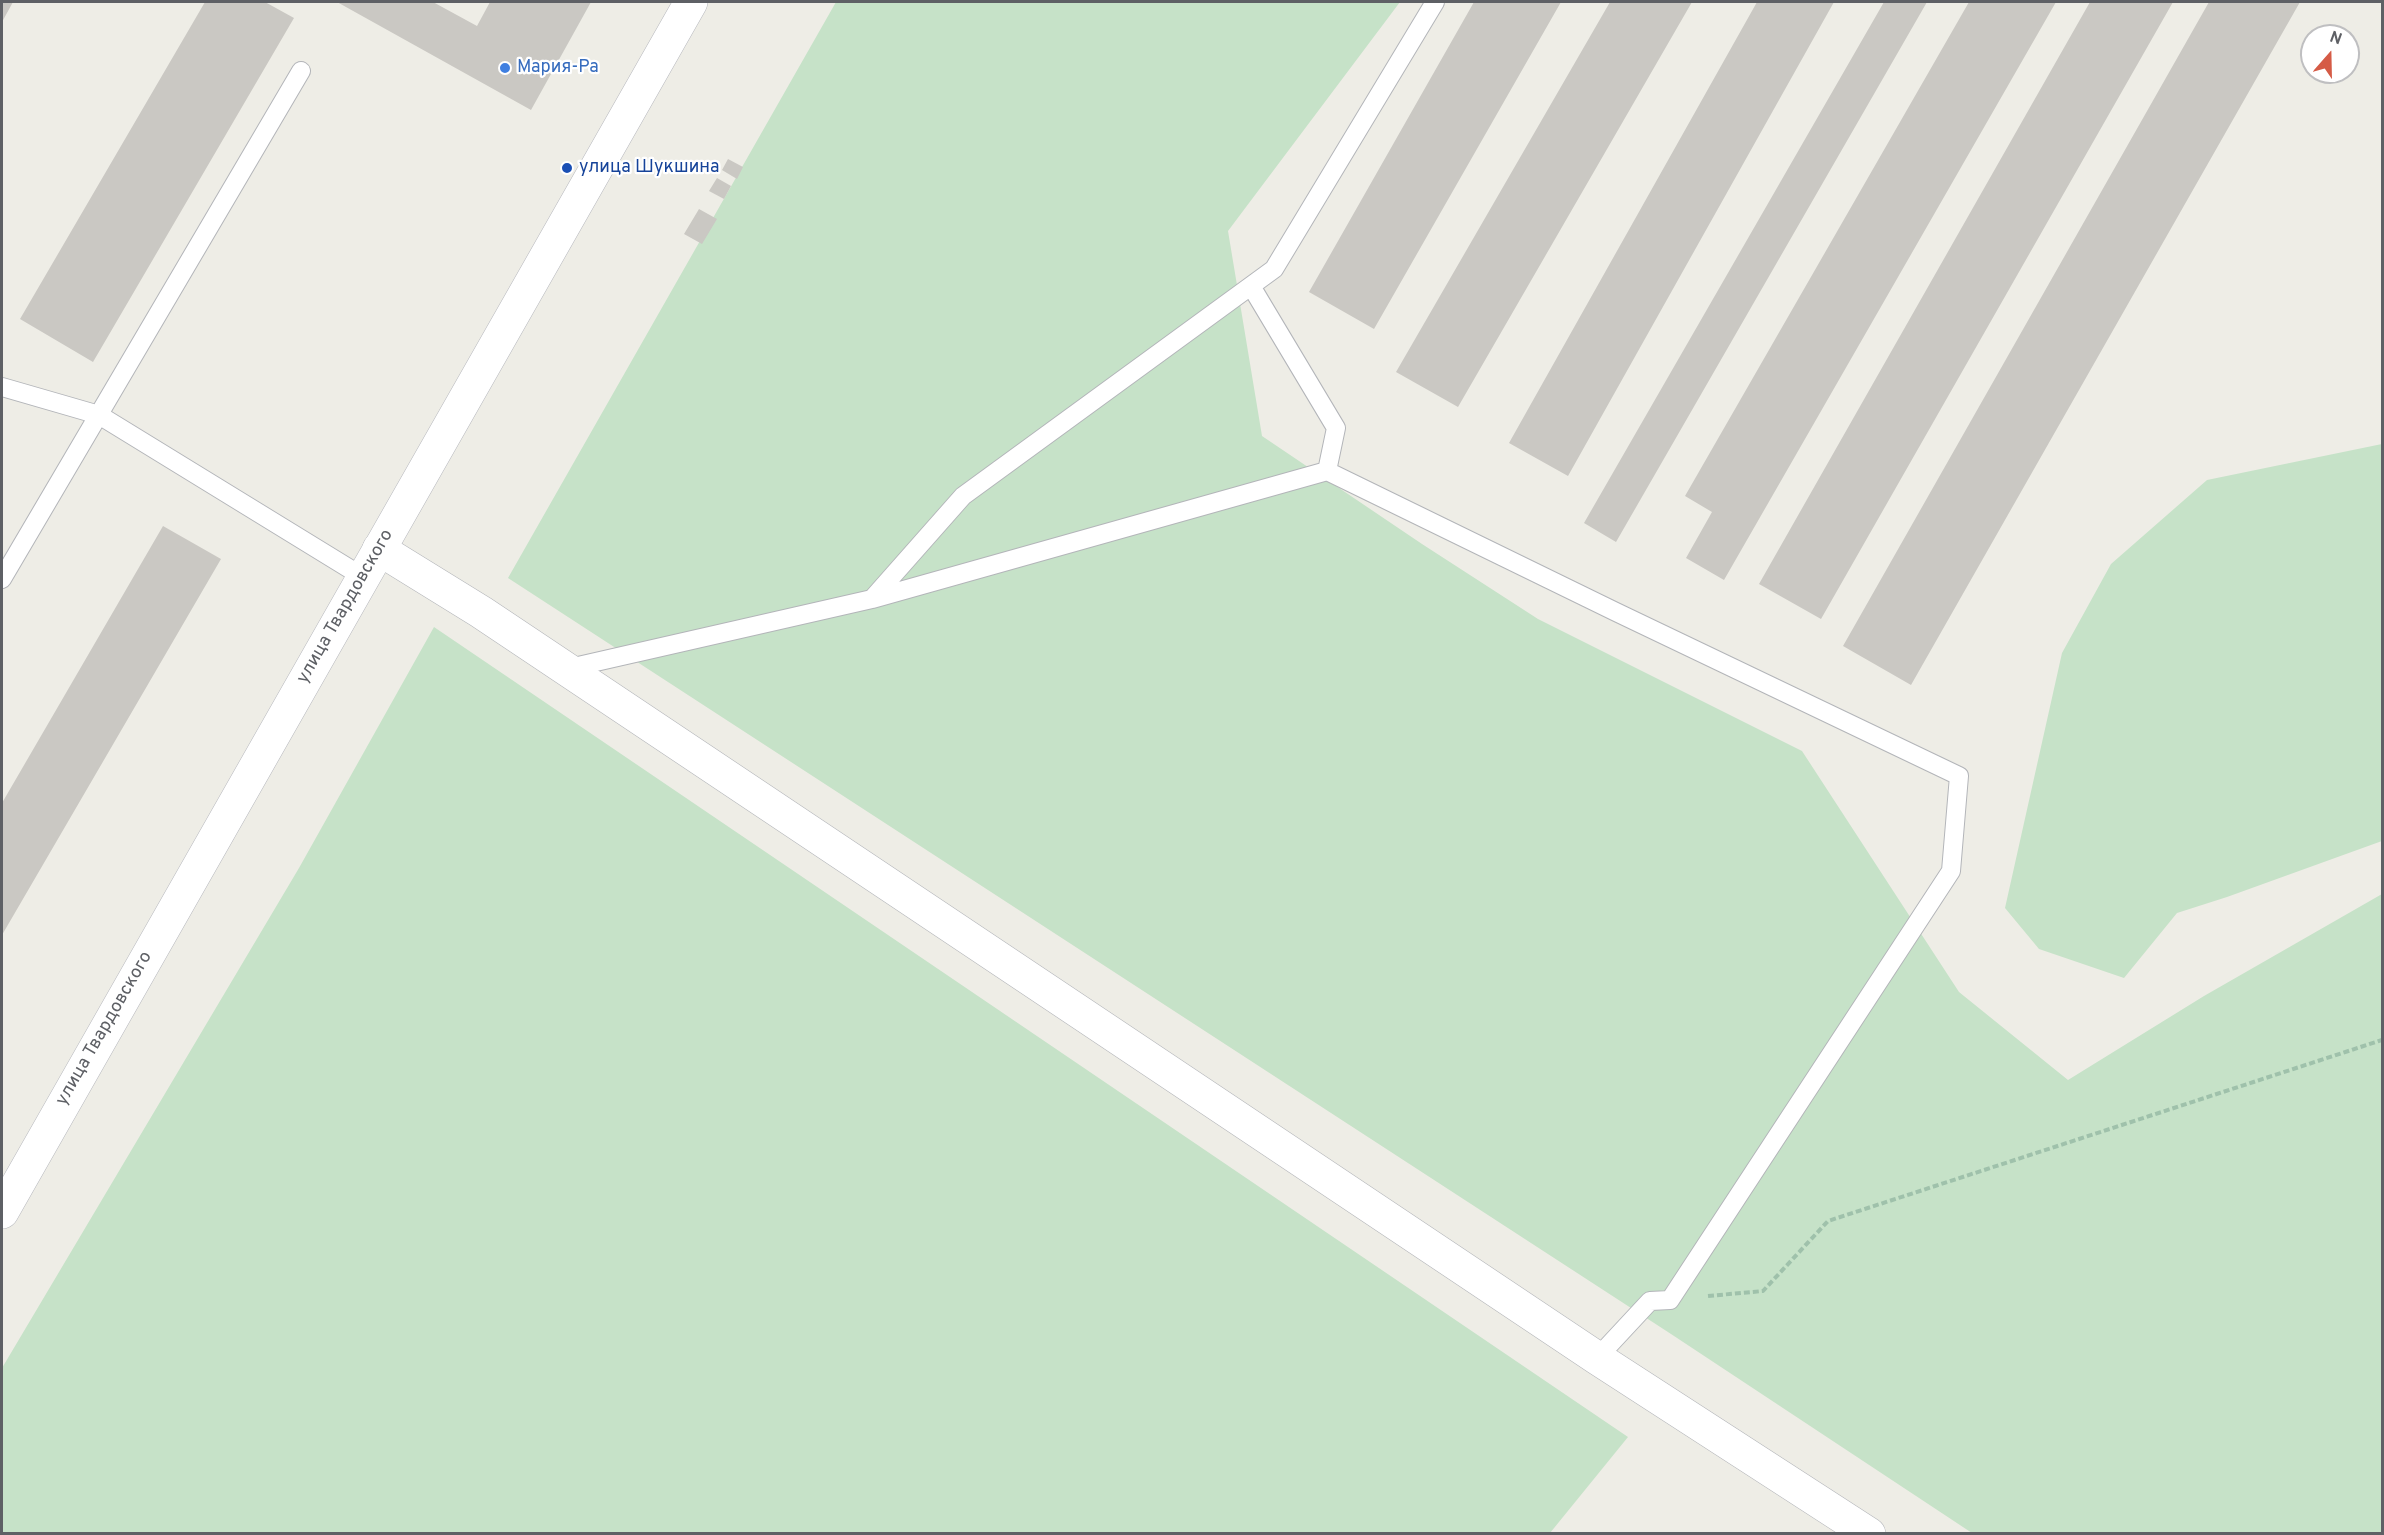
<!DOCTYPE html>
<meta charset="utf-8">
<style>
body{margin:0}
#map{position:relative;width:2384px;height:1535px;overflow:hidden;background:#eeede6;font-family:Overpass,sans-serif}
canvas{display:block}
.frame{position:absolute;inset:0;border:3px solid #5e6065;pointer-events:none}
.north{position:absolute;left:2300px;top:24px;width:60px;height:60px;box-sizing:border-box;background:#fff;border:2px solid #bfbfc1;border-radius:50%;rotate:20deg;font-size:16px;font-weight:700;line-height:24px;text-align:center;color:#5e6065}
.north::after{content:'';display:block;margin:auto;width:21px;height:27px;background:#d55b46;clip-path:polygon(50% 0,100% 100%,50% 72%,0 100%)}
</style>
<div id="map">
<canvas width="2384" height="1535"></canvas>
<div class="frame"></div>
<div class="north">N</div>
</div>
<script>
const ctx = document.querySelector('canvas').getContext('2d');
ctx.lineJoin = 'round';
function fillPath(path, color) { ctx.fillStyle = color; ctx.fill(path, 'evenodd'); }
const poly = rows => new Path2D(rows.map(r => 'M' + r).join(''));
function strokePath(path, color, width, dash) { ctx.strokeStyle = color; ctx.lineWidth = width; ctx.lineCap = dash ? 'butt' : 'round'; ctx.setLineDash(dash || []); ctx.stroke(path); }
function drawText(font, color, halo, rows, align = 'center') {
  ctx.font = font + ' Overpass,sans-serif'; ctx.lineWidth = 4.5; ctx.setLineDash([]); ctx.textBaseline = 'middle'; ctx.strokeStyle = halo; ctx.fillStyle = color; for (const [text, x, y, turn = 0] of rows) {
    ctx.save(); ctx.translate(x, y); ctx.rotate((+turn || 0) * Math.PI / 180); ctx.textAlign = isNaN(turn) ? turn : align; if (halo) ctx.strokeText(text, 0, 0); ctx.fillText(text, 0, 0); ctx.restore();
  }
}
const green = poly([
 [836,2,1400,2,1228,231,1262,436,1422,544,1538,619,1802,751,1959,992,2068,1080,2204,996,2382,894,2382,1533,1972,1533,1671,1334,508,578],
 [2382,444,2382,841,2227,897,2177,913,2124,978,2039,949,2005,908,2062,653,2111,564,2207,480],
 [434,627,1628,1437,1550,1533,2,1533,2,1368,299,868]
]);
const building = poly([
 [2,2,13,2,2,22],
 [205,2,265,2,294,18,93,362,20,319],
 [337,2,433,2,477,26,490,2,591,2,531,110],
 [1474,2,1561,2,1374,329,1309,292],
 [1610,2,1692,2,1458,407,1396,372],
 [1757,2,1834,2,1568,476,1509,443],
 [1884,2,1927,2,1616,542,1584,523],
 [1969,2,2056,2,1724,580,1686,558,1712,512,1685,496],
 [2090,2,2173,2,1821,619,1759,584],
 [2209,2,2300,2,1911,685,1843,646],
 [728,159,743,167,737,179,722,170],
 [717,178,731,186,724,199,709,191],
 [699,209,717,219,702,244,684,234],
 [163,526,221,559,2,935,2,803]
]);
const path = poly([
 [1708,1296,1763,1291,1828,1221,2382,1040]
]);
const lane = poly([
 [1251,286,1336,428,1327,471],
 [2,387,99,415,363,577],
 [2,579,301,71],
 [872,599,963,496,1274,269,1435,2],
 [565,669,872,599,1327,471,1616,612,1959,776,1951,871,1670,1300,1650,1301,1597,1358]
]);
const street = poly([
 [379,549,481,612,1597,1358,1869,1534]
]);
const secondary = poly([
 [2,1212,691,2]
]);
const markers = [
 [505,68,6,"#3f7fe0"],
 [567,168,6,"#1a4fb4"]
];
const shopNames = [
 ["Мария-Ра",517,68]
];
const transitNames = [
 ["улица Шукшина",579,168]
];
const streetNames = [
 ["улица Твардовского",346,607,-60],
 ["улица Твардовского",105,1029,-60]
];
fillPath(green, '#c6e2c8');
fillPath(building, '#cac8c3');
strokePath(lane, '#b3b5b9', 20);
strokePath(street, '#b3b5b9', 34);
strokePath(secondary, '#b5b7bc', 34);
strokePath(path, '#9fc1ab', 4, [6, 3]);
strokePath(lane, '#fff', 18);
strokePath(street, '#fff', 33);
strokePath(secondary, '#fff', 33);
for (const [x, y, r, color] of markers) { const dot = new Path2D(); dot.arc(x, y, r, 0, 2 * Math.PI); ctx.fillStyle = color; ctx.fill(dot); strokePath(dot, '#fff', 2); }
drawText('18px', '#366cbe', '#fff', shopNames, 'left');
drawText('18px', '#164399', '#fff', transitNames, 'left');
drawText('18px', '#5e6065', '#fff', streetNames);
</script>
